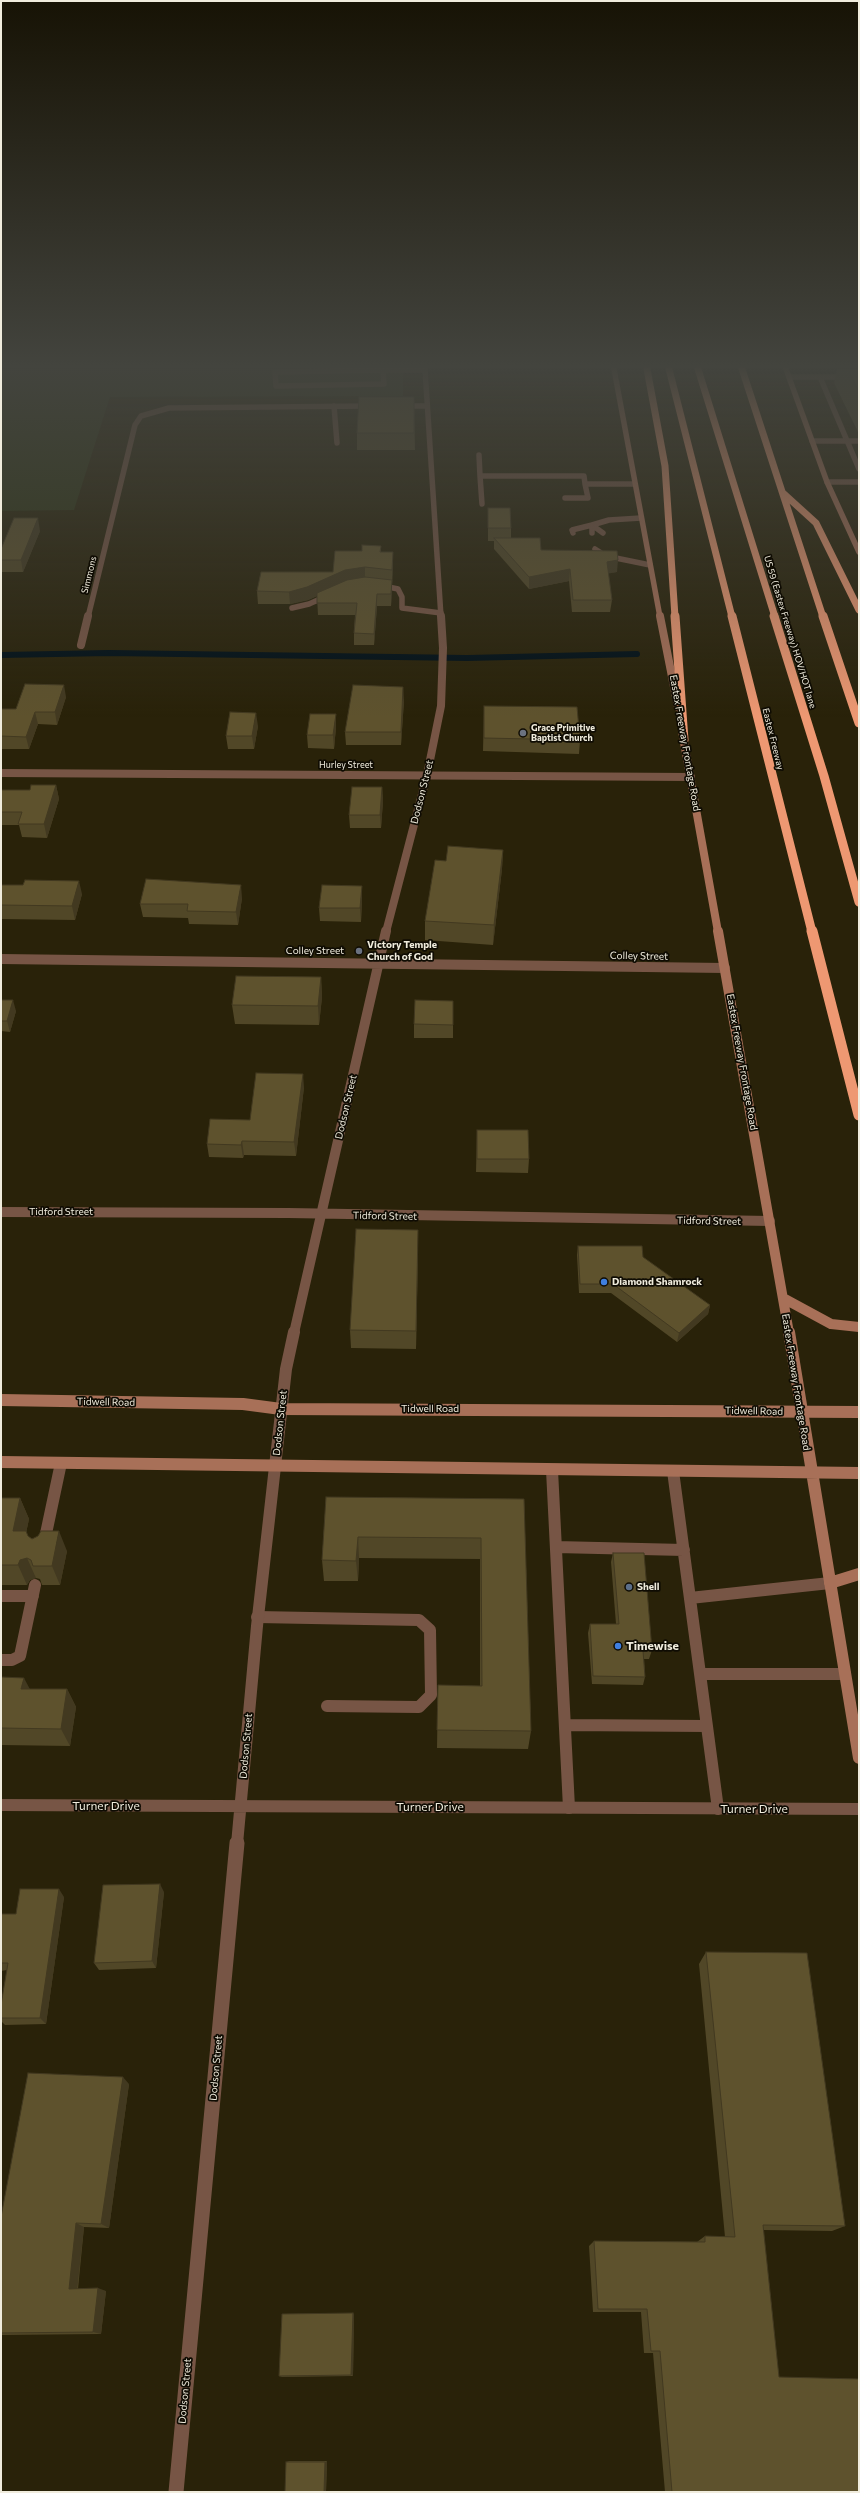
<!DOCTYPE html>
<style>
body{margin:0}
#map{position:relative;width:860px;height:2493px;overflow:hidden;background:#292209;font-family:Commissioner,sans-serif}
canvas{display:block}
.frame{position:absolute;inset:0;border:2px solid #f0ecdd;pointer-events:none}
</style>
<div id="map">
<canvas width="860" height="2493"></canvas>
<div class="frame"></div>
</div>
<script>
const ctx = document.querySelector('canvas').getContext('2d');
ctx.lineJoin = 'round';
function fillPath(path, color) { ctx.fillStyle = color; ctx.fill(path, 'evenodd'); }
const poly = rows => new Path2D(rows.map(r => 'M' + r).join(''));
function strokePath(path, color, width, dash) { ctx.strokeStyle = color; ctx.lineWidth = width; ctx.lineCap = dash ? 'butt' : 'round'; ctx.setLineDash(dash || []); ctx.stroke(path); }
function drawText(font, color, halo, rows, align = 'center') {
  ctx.font = font + ' Commissioner,sans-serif'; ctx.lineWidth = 3.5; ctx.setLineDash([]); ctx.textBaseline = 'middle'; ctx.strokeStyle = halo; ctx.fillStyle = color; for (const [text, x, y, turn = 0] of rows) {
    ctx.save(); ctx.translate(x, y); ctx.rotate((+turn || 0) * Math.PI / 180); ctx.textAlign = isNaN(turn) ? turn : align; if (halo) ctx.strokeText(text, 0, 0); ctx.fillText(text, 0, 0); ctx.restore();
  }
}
const green = poly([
 [1,369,403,369,403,396,110,397,74,510,1,511]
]);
const stream = poly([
 [1,655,109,653,467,658,637,654]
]);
const serviceFar1 = poly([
 [383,370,425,370],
 [383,370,384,384,276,386,275,372,383,370],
 [789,377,859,377],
 [820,377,859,469],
 [334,406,337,443],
 [812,441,859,441],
 [479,455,480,476],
 [827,482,859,482],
 [565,498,588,498,585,484],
 [482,504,480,476,584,476,585,484,634,484],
 [573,533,572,530,592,525,603,533],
 [592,533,592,525,609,520,641,518],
 [595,549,606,556,650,565],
 [379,585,398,589,402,597,402,608,441,613],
 [292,608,309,604,329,595]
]);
const service = poly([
 [552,1470,569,1808],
 [673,1471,718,1809],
 [44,1543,61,1463],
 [556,1547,684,1550],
 [1,1596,33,1596],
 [690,1598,830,1583],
 [257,1617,419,1620,430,1630,431,1695,419,1707,327,1706],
 [1,1660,12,1660,20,1656,35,1585],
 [700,1674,845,1674],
 [565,1725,707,1726]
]);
const minorFar4 = poly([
 [425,369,441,617],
 [400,406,426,406],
 [88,617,135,425,141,416,169,408,370,406]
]);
const minorFar3 = poly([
 [81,645,88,616],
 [1,773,691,777],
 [386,932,427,775,441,706,443,648,441,616]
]);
const minorFar2 = poly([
 [1,959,725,968],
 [1,1212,288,1213,770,1221],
 [294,1333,386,931]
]);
const minorFar1 = poly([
 [1,1805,859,1809],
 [237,1844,257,1626,286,1369,294,1332]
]);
const minor = poly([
 [176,2492,237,1843]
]);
const secondaryFar3 = poly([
 [614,369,660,617],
 [786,369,827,482,859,552]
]);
const secondaryFar2 = poly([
 [660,616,678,707],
 [682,731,718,932]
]);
const secondaryFar1 = poly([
 [718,931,789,1333],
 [783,1298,831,1324,859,1327]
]);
const secondary = poly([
 [789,1332,859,1758],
 [1,1400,243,1404,281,1409,859,1412],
 [1,1462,859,1473],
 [830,1583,859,1574]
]);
const motorwayFar2 = poly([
 [647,369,665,466,675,617],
 [669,369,732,617],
 [698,369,775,617],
 [742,369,823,617],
 [783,493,816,523,859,610]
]);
const motorwayFar1 = poly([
 [675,616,684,740],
 [732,616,812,932],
 [774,616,824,776,859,902],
 [823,616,859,723]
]);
const motorway = poly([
 [812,931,859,1115]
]);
const wall = poly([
 [837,369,859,369,859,434,834,383],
 [414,397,415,450,357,450,357,433],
 [488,508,511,528,511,538,541,550,617,572,608,573,612,600,610,612,572,612,569,581,529,589,494,549,494,541,488,541],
 [40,531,23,572,1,572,1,549],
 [381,546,381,552,393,552,393,565,391,606,377,606,374,645,354,645,354,633,355,615,318,615,317,596,308,600,290,604,258,604,257,591,333,572,362,551],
 [66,697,57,725,38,724,29,749,1,749,1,709,16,709],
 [404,700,401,745,346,745,345,732],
 [484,706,580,740,579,754,483,751],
 [258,726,254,749,228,749,226,736],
 [336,727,334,749,308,748,307,735],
 [56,785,59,799,47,838,22,837,19,825,1,825,1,790,30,790],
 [382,787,383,801,381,828,350,828,349,815],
 [503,850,502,869,493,945,425,940,425,921,446,861],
 [1,885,82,894,75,920,1,919],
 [242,898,238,925,189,924,188,918,143,917,140,904],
 [362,899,361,922,320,921,319,908],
 [321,977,322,997,319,1025,235,1024,232,1005],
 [1,1000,16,1011,10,1032,1,1031],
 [453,1001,453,1038,414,1038,414,1024],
 [304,1087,296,1156,244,1155,243,1158,209,1157,207,1144,250,1120],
 [477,1130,529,1159,528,1173,476,1172],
 [578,1246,710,1305,708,1314,677,1342,611,1293,579,1293,577,1255],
 [418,1248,416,1349,351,1348,350,1330],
 [326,1497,524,1499,531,1731,528,1749,437,1748,438,1685,480,1686,480,1559,359,1558,358,1581,324,1581,322,1560],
 [1,1498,20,1498,29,1519,26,1533,28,1537,67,1551,60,1585,42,1585,40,1579,36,1578,30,1580,27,1585,1,1585],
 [613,1553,652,1650,649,1659,644,1659,645,1677,643,1685,592,1684,588,1633,590,1624,616,1624,611,1562],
 [1,1677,30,1689,67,1689,76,1707,70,1746,1,1745],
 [164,1892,156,1968,99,1970,94,1963],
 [64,1897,46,2024,5,2025,1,2021,1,2005,7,1970,1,1971,1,1914,16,1914],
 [706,1952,845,2226,832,2231,763,2230,779,2377,859,2492,665,2492,653,2353,644,2353,641,2312,593,2312,589,2246,594,2241,697,2242,705,2236,725,2237,699,1964],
 [129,2084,109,2228,84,2227,78,2289,106,2291,101,2334,1,2335,1,2217],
 [354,2314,353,2376,282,2377,279,2376],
 [289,2461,327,2461,326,2492,286,2462]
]);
const shadedWall = poly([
 [38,518,40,531,23,572,21,560],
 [393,552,393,565,392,583,392,570],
 [618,560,617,572,606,574,607,562],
 [365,567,365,580,345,583,308,600,290,604,289,592,345,570],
 [570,569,569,581,529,589,529,577],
 [392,580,392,592,391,606,391,594],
 [377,594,377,606,374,645,374,634],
 [64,685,66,697,57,725,55,712],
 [403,687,404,700,401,745,401,732],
 [35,712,38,724,29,749,26,737],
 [256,713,258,726,254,749,252,736],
 [336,714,336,727,334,749,333,735],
 [56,785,59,799,47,838,44,824],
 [382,787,383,801,381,828,380,815],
 [503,850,502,869,493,945,494,925],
 [79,881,82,894,75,920,72,906],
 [241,885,242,898,238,925,236,912],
 [362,886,362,899,361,922,360,908],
 [321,977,322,997,319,1025,318,1006],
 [13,1000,16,1011,10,1032,7,1021],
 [303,1074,304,1087,296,1156,294,1142],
 [242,1141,244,1155,243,1158,241,1145],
 [418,1230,418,1248,416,1349,416,1331],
 [710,1305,708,1314,677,1342,679,1333],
 [20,1498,29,1519,26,1533,13,1531],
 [59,1531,67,1551,60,1585,52,1566],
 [358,1537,359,1558,358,1581,356,1561],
 [27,1558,36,1578,30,1580,27,1585,18,1565,20,1560],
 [24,1678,33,1695,21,1689],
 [67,1689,76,1707,70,1746,61,1729],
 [160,1884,164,1892,156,1968,152,1961],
 [59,1889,64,1897,46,2024,40,2018],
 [123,2077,129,2084,109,2228,101,2224],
 [76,2223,84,2227,77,2291,69,2289],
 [98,2288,106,2291,101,2334,93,2332],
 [353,2313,354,2314,353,2376,351,2375],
 [327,2461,326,2492,324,2492,325,2462]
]);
const building = poly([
 [848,369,859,369,859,392,848,369],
 [359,397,414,397,414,433,357,433,359,397],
 [488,508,510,508,511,528,488,528,488,508],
 [14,518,38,518,21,560,1,560,1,549,14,518],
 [494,538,540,538,541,550,617,551,618,560,607,562,612,600,573,600,570,569,529,577,494,538],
 [362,545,381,546,380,552,393,552,392,570,365,567,345,570,307,587,289,592,257,591,261,572,333,572,335,551,362,551,362,545],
 [365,577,392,580,391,594,377,594,374,634,354,633,357,603,317,603,317,593,347,580,365,577],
 [25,684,64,685,55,712,35,712,26,737,1,736,1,709,16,709,25,684],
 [353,685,403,687,401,732,345,732,353,685],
 [484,706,577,707,580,740,484,738,484,706],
 [230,712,256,713,252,736,226,736,230,712],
 [310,714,336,714,333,735,307,735,310,714],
 [31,785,56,785,44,824,18,824,22,812,1,812,1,790,30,790,31,785],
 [352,787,382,787,380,815,349,815,352,787],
 [448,846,503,850,494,925,425,921,435,860,446,861,448,846],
 [146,879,241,885,236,912,187,911,188,904,140,904,146,879],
 [25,880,79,881,72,906,1,905,1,885,23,885,25,880],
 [322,885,362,886,360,908,319,908,322,885],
 [236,976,321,977,318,1006,232,1005,236,976],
 [1,1000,13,1000,7,1021,1,1021,1,1000],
 [415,1000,453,1001,453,1025,414,1024,415,1000],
 [256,1073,303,1074,294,1142,242,1141,241,1145,207,1144,210,1119,250,1120,256,1073],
 [477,1130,528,1130,529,1159,477,1159,477,1130],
 [356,1229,418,1230,416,1331,350,1330,356,1229],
 [578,1246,642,1246,643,1257,710,1305,679,1333,613,1284,580,1284,578,1246],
 [326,1497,524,1499,531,1731,437,1730,438,1685,482,1686,481,1538,358,1537,356,1561,322,1560,326,1497],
 [1,1498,20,1498,13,1531,26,1531,28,1536,32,1539,38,1536,41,1531,59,1531,52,1566,33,1566,31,1560,27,1558,20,1560,18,1565,1,1565,1,1498],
 [613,1553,644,1553,652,1650,643,1651,645,1677,593,1676,590,1624,619,1624,613,1553],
 [1,1677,24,1678,21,1689,67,1689,61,1729,1,1728,1,1677],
 [160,1884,152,1961,94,1963,103,1885,160,1884],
 [20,1889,59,1889,40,2018,1,2018,1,2005,8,1963,1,1963,1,1914,16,1914,20,1889],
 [706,1952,807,1953,845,2226,763,2225,779,2377,859,2379,859,2492,672,2492,660,2351,651,2351,647,2309,598,2309,594,2241,705,2242,705,2236,735,2237,706,1952],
 [28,2073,123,2077,101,2224,76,2223,69,2289,98,2288,93,2332,1,2333,1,2217,28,2073],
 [353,2313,351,2375,279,2376,282,2314,353,2313],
 [286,2462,325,2462,324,2492,285,2492,286,2462]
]);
const markers = [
 [523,733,4,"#6b7280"],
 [359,951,4,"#6b7280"],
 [604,1282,4,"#3f7fe0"],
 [629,1587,4,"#5c6f8a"],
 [618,1646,4,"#3f7fe0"]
];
const farStreetnames = [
 ["Simmons",89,575,-76],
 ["US 59 (Eastex Freeway) HOV/HOT lane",790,632,73],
 ["Eastex Freeway",773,739,76],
 ["Hurley Street",346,765]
];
const farPoinames = [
 ["Grace Primitive",531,728],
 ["Baptist Church",531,738]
];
const streetNames = [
 ["Eastex Freeway Frontage Road",685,743,80],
 ["Dodson Street",422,792,-76],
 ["Colley Street",315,951],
 ["Colley Street",639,956,1],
 ["Eastex Freeway Frontage Road",742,1062,80],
 ["Dodson Street",346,1107,-77],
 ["Tidford Street",61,1212],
 ["Tidford Street",385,1216,1],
 ["Tidford Street",709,1221,1],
 ["Eastex Freeway Frontage Road",796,1382,81],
 ["Tidwell Road",106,1402,1],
 ["Tidwell Road",430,1409],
 ["Tidwell Road",754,1411,1],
 ["Dodson Street",280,1423,-84],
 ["Dodson Street",246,1746,-85],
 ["Dodson Street",216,2068,-85],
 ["Dodson Street",185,2391,-85]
];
const poiNames = [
 ["Victory Temple",367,945],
 ["Church of God",367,957],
 ["Diamond Shamrock",612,1282],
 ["Shell",637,1587]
];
const nearPoinames = [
 ["Timewise",626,1646]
];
const nearStreetnames = [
 ["Turner Drive",106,1806],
 ["Turner Drive",430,1807],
 ["Turner Drive",754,1809]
];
fillPath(green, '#2e3515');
strokePath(stream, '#000f17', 6);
strokePath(serviceFar1, '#775545', 5.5);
strokePath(service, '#775545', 12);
strokePath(minorFar4, '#775545', 5.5);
strokePath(minorFar3, '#775545', 8);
strokePath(minorFar2, '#775545', 10);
strokePath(minorFar1, '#775545', 12);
strokePath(minor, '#775545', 15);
strokePath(secondaryFar3, '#a87058', 5.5);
strokePath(secondaryFar2, '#a87058', 8);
strokePath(secondaryFar1, '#a87058', 10);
strokePath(secondary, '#a87058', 12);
strokePath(motorwayFar2, '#ee9872', 7);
strokePath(motorwayFar1, '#ee9872', 9);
strokePath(motorway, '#ee9872', 11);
fillPath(wall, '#514727');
fillPath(shadedWall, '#423920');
fillPath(building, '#5e522d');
strokePath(building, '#423920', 1);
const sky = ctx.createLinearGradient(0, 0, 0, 718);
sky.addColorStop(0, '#171305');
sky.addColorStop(0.51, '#43443e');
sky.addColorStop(1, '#43443e00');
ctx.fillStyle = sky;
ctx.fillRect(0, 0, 860, 718);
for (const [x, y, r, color] of markers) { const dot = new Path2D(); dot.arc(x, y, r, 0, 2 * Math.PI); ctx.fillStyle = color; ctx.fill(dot); strokePath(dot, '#0f0c03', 1.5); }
drawText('9px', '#f0ecdd', '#0f0c03', farStreetnames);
drawText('bold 9px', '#f0ecdd', '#0f0c03', farPoinames, 'left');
drawText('10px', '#f0ecdd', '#0f0c03', streetNames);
drawText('bold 10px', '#f0ecdd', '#0f0c03', poiNames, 'left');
drawText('bold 12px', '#f0ecdd', '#0f0c03', nearPoinames, 'left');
drawText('12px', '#f0ecdd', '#0f0c03', nearStreetnames);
</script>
